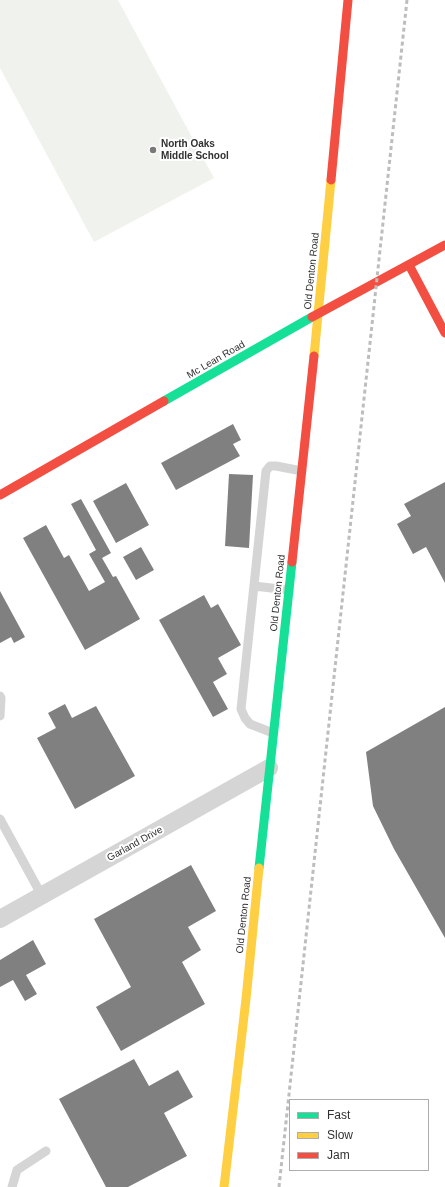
<!DOCTYPE html>
<style>
body{margin:0}
#map{position:relative;width:445px;height:1187px;overflow:hidden;background:#fff;font-family:Helvetica,sans-serif}
canvas{display:block}
.legend{position:absolute;left:289px;top:1099px;width:140px;height:72px;box-sizing:border-box;background:#fff;border:1px solid #adadad;margin:0;padding:5px 7px;list-style:none;font-size:12px;color:#313131}
.legend li{display:flex;align-items:center;gap:8px;height:20px}
.legend b{width:20px;border:1px solid #adadad}
</style>
<div id="map">
<canvas width="445" height="1187"></canvas>
<ul class="legend">
<li><b style="height:5px;background:#16e098"></b>Fast</li>
<li><b style="height:5px;background:#ffcf43"></b>Slow</li>
<li><b style="height:5px;background:#f24e42"></b>Jam</li>
</ul>
</div>
<script>
const context = document.querySelector('canvas').getContext('2d');
context.lineJoin = 'round';
function fill(path, color) { context.fillStyle = color; context.fill(path, 'evenodd'); }
const toPath = rows => new Path2D(rows.map(r => 'M' + r).join(''));
function trace(path, color, width, dash) { context.strokeStyle = color; context.lineWidth = width; context.lineCap = dash ? 'butt' : 'round'; context.setLineDash(dash || []); context.stroke(path); }
function write(font, color, halo, rows, align = 'center') {
  context.font = font + ' Helvetica,sans-serif'; context.lineWidth = 4; context.setLineDash([]); context.textBaseline = 'middle'; context.strokeStyle = halo; context.fillStyle = color; for (const [text, x, y, turn = 0] of rows) {
    context.save(); context.translate(x, y); context.rotate((+turn || 0) * Math.PI / 180); context.textAlign = isNaN(turn) ? turn : align; if (halo) context.strokeText(text, 0, 0); context.fillText(text, 0, 0); context.restore();
  }
}
fill(toPath([
 [0,0,118,0,214,178,94,242,0,68]
]), '#f0f3ed');
fill(toPath([
 [233,424,241,440,233,444,240,456,176,490,161,463],
 [229,474,253,475,249,548,225,546],
 [445,482,445,583,426,547,413,554,397,524,411,516,404,504],
 [126,483,149,525,116,543,93,501],
 [81,499,111,553,102,558,113,577,116,576,140,619,85,650,23,538,46,525,64,558,69,555,89,591,105,582,89,554,96,550,71,504],
 [141,547,154,570,136,580,123,557],
 [0,591,25,637,14,643,11,637,0,643],
 [204,595,211,608,218,604,241,645,218,658,227,674,213,682,228,709,213,717,159,620],
 [65,704,72,718,96,706,135,776,75,809,37,738,56,728,48,713],
 [445,707,445,938,394,849,373,806,366,752],
 [191,865,216,911,188,927,201,950,182,962,205,1004,121,1051,96,1007,131,987,94,919],
 [33,940,46,964,26,975,37,994,25,1001,13,980,0,987,0,960],
 [134,1059,149,1086,178,1070,193,1097,164,1113,187,1156,128,1187,106,1187,59,1099]
]), '#808080');
trace(toPath([
 [254,586,289,590],
 [0,696,1,698,0,716],
 [273,733,250,724,245,718,241,709,266,471,270,466,276,466,302,471],
 [0,819,42,896],
 [12,1187,17,1170,46,1151]
]), '#d5d5d5', 9);
trace(toPath([
 [0,919,269,768]
]), '#d5d5d5', 18);
trace(toPath([
 [164,401,312,317],
 [259,868,292,562]
]), '#16e098', 9);
trace(toPath([
 [314,356,331,180],
 [224,1187,246,999,259,868]
]), '#ffcf43', 9);
trace(toPath([
 [331,180,348,0],
 [409,265,445,333],
 [312,317,445,245],
 [0,495,164,401],
 [292,562,314,356]
]), '#f24e42', 9);
trace(toPath([
 [279,1187,407,0]
]), '#bdbdbd', 3, [4, 3]);
for (const [x, y, r, color] of [
 [153,150,4,"#797979"]
]) { const dot = new Path2D(); dot.arc(x, y, r, 0, 2 * Math.PI); context.fillStyle = color; context.fill(dot); trace(dot, '#fff', 1.5); }
write('bold 10px', '#313131', '#fff', [
 ["North Oaks",161,144],
 ["Middle School",161,156]
], 'left');
write('10px', '#313131', '#fff', [
 ["Old Denton Road",312,271,-84],
 ["Mc Lean Road",216,360,-30],
 ["Old Denton Road",278,593,-84],
 ["Garland Drive",135,844,-29],
 ["Old Denton Road",244,915,-84]
]);
</script>
